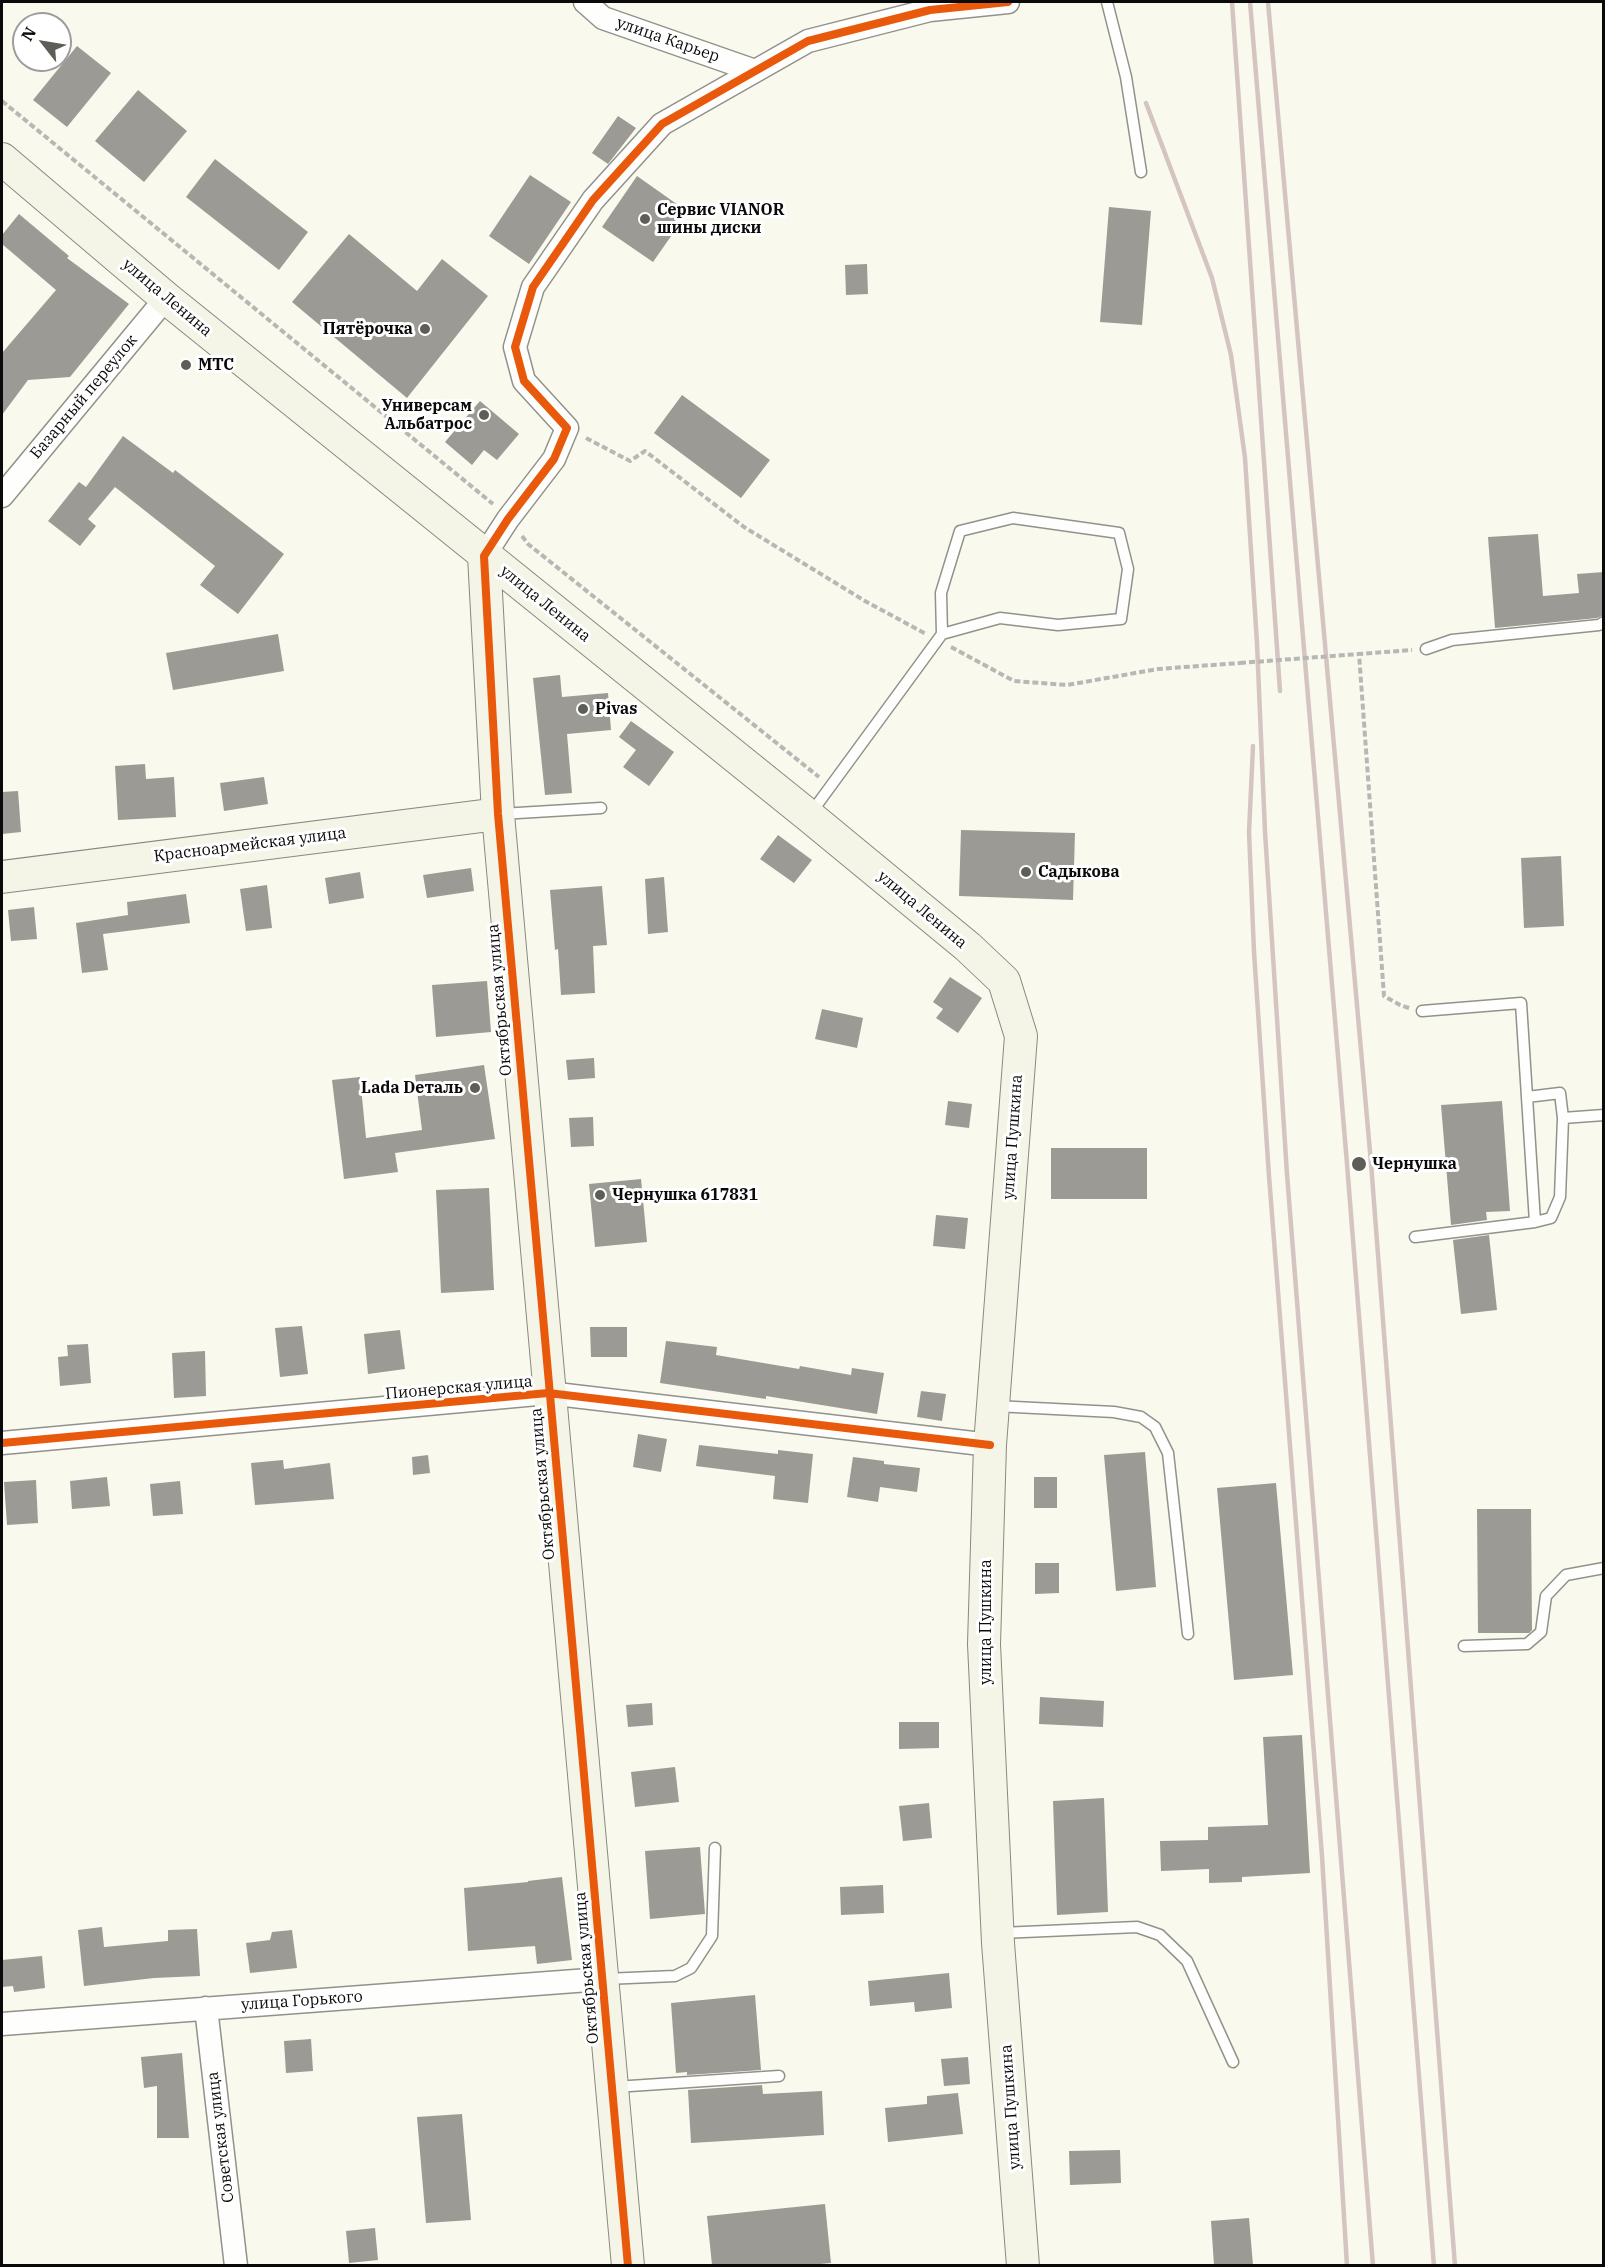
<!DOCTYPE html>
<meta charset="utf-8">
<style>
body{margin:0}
#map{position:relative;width:1605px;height:2267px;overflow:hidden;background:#faf9ed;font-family:"IBM Plex Serif",serif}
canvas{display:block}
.frame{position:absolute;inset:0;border:3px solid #0a0a0a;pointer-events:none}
.north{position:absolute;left:12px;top:12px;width:60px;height:60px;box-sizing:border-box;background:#fff;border:2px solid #9d9d9d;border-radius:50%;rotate:301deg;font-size:16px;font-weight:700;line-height:24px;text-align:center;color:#0a0a0a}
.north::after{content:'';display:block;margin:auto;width:21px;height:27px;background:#5e5e59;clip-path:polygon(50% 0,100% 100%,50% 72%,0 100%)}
</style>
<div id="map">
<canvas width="1605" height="2267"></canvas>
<div class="frame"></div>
<div class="north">N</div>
</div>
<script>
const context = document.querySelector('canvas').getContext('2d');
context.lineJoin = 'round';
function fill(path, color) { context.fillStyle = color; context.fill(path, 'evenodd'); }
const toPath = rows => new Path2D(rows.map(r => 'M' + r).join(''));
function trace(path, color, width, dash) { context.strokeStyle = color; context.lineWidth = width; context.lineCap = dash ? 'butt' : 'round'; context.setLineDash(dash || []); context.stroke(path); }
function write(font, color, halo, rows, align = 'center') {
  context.font = font + ' "IBM Plex Serif",serif'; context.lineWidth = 6; context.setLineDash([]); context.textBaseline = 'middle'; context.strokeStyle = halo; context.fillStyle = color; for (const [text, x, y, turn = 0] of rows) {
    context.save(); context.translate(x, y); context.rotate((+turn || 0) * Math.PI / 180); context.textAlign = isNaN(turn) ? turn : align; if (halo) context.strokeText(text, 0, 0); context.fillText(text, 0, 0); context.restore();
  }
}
fill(toPath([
 [77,46,111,73,67,127,33,100],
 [138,90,187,131,144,182,95,141],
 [618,116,636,128,608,164,592,153],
 [215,159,308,232,279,270,186,197],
 [530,175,571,202,529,264,489,236],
 [637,176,688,212,653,262,602,227],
 [1109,207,1151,211,1142,325,1100,322],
 [19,214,69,256,67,258,129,304,70,377,28,380,2,415,2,353,56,290,2,244,2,235],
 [349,234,417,291,442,259,488,296,407,398,292,302],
 [867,264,868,294,846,295,845,265],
 [682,395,770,460,741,498,654,433],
 [480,401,519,434,497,460,484,450,472,465,445,442],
 [123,436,173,473,175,470,284,554,238,614,200,585,215,566,115,487,88,519,96,526,80,546,48,521,79,482,86,487],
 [1538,534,1543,596,1579,593,1577,574,1604,572,1604,615,1597,618,1495,628,1488,537],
 [278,634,284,671,173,690,166,653],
 [560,675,562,697,608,693,611,730,567,734,572,793,545,795,533,678],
 [631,721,674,752,649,786,623,767,636,750,619,737],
 [145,764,146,779,174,777,176,817,118,820,115,766],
 [264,777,268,804,224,811,220,783],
 [18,791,21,832,2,834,2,792],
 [961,830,1075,833,1073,900,959,896],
 [778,835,812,860,794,883,760,859],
 [1561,856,1564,926,1524,928,1521,858],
 [471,868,474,891,427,898,423,875],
 [360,872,364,898,329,904,325,878],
 [664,877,668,932,648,934,645,879],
 [267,885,272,928,246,931,240,889],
 [602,886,607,945,593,946,595,993,561,995,558,949,555,950,550,890],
 [186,894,190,923,103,934,108,970,82,973,76,923,128,915,127,902],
 [34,907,37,939,11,941,8,910],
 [950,977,982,998,958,1033,936,1018,943,1009,933,1002],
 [487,981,491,1032,436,1037,432,985],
 [822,1009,863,1018,857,1048,815,1039],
 [594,1058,595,1078,568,1080,566,1060],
 [484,1065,495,1139,395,1153,398,1172,344,1179,332,1080,360,1077,366,1138,422,1130,415,1075],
 [948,1101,972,1104,969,1128,945,1125],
 [1502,1101,1510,1211,1486,1212,1487,1220,1451,1225,1441,1105],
 [593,1117,594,1146,571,1147,569,1118],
 [1051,1148,1147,1148,1147,1199,1051,1199],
 [641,1179,647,1242,595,1247,589,1184],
 [489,1188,494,1290,441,1293,436,1190],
 [936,1215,968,1218,965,1249,933,1246],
 [1489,1235,1497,1310,1461,1314,1453,1240],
 [302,1326,308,1374,280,1377,275,1328],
 [590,1327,627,1327,627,1357,591,1357],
 [400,1330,405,1369,368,1374,364,1334],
 [666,1341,717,1347,716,1355,799,1369,800,1366,851,1375,852,1368,884,1373,877,1414,766,1396,766,1399,660,1383],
 [88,1344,91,1383,60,1386,58,1357,68,1356,67,1345],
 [205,1351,206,1396,174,1398,172,1353],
 [921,1391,946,1394,942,1421,917,1417],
 [638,1434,667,1439,661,1472,633,1467],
 [699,1445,778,1454,778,1450,813,1454,808,1503,773,1499,775,1476,696,1466],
 [1145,1452,1156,1587,1116,1591,1104,1455],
 [428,1455,430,1473,413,1475,412,1457],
 [853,1457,884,1461,884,1464,920,1468,917,1492,880,1487,878,1502,847,1497],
 [283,1460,284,1469,330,1463,334,1499,255,1505,251,1463],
 [107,1477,110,1506,72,1509,70,1481],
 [1034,1477,1057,1477,1057,1508,1034,1508],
 [36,1480,38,1523,7,1525,4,1482],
 [180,1481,183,1514,153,1516,150,1484],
 [1276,1483,1293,1675,1234,1680,1217,1488],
 [1477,1509,1531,1509,1532,1630,1529,1633,1478,1633],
 [1035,1563,1059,1563,1059,1593,1035,1594],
 [1040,1697,1104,1701,1103,1727,1039,1724],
 [652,1703,653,1725,628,1727,626,1705],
 [899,1722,939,1722,939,1748,899,1749],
 [1302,1735,1310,1873,1242,1877,1242,1882,1209,1883,1209,1869,1161,1871,1160,1841,1208,1840,1208,1827,1268,1825,1263,1737],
 [675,1767,679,1802,635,1807,631,1772],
 [1104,1798,1108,1912,1057,1915,1053,1801],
 [929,1803,932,1838,903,1841,899,1806],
 [700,1847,705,1914,650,1919,645,1851],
 [562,1877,572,1960,537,1964,535,1946,468,1951,464,1888,528,1882,528,1881],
 [883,1885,884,1913,841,1915,840,1887],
 [102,1927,104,1947,168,1941,168,1930,197,1929,200,1976,154,1978,84,1986,78,1930],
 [292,1930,297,1968,250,1973,246,1943,270,1940,272,1932],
 [42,1956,45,1988,14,1992,13,1986,2,1987,2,1960],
 [949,1973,952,2008,915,2012,914,2002,870,2006,868,1981],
 [755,1995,761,2070,687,2075,687,2072,676,2073,671,2003],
 [311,2039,313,2071,286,2073,284,2041],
 [182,2053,189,2138,157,2138,157,2086,144,2088,141,2057],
 [968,2057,970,2084,944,2086,941,2059],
 [762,2085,763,2094,822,2091,824,2135,691,2143,688,2090],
 [958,2093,963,2134,888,2142,885,2108,927,2104,927,2096],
 [462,2114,471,2220,426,2223,417,2117],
 [1120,2150,1121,2183,1070,2185,1069,2151],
 [825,2204,831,2263,809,2265,712,2265,707,2216],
 [1249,2218,1253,2265,1214,2265,1211,2221],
 [375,2228,378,2260,349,2263,346,2231]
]), '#9c9a94');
const lane = toPath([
 [1107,2,1126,77,1141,172],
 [1426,649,1452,640,1599,625,1604,622],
 [811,813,942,634,941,593,960,531,1013,518,1119,533,1128,569,1121,619,1058,625,1000,618,942,634],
 [501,814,601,808],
 [1422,1011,1521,1003,1527,1097],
 [1560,1093,1563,1118,1560,1197,1551,1218,1535,1222,1527,1097,1560,1093],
 [1563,1118,1604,1115],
 [1415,1237,1535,1222],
 [995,1406,1114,1412,1141,1417,1155,1427,1168,1453,1188,1634],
 [1464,1646,1527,1644,1541,1632,1546,1596,1566,1575,1604,1568],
 [1001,1933,1137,1927,1160,1935,1187,1961,1233,2062],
 [605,1979,675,1976,691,1968,712,1936,715,1848],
 [615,2087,779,2076]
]);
const street = toPath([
 [585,2,603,18,755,71],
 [2,496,166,298],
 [484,556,508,519,554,459,567,428,524,381,515,347,533,287,593,200,662,124,808,41,930,10,1008,2],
 [2,1443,548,1393,990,1445],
 [206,2008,236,2266],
 [2,2024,602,1979]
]);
const secondary = toPath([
 [2,159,166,298,809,816,968,947,1004,981,1021,1036,990,1445,984,1644,998,1943,1023,2266],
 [484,556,498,814,628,2266],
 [2,877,498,814]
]);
trace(lane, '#92928c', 13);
trace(street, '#92928c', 25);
trace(secondary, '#898883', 34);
trace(toPath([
 [2,101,493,504],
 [586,438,630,461,645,451,744,527,865,601,926,634],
 [522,536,528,544,819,777],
 [951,647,1014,681,1067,685,1158,669,1240,663],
 [1409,1008,1400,1005,1384,996,1359,654,1412,650]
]), '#b7b7b5', 4, [6, 3]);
trace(lane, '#fefefc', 10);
trace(street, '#fefefc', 22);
trace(secondary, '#f4f4e7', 32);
trace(toPath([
 [1232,2,1280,691],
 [1250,2,1347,1164,1434,2266],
 [1268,2,1371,1163,1455,2266],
 [1146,103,1212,278,1231,355,1245,458,1257,643,1265,832,1287,1174,1373,2266],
 [1253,746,1249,832,1254,952,1269,1176,1322,1856,1347,2266]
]), '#d5c5c2', 4.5);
trace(toPath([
 [1240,663,1359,654]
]), '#b7b7b5', 4, [6, 3]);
trace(toPath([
 [2,1443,548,1393,990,1445],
 [628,2266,498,814,484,556,508,519,554,459,567,428,524,381,515,347,533,287,593,200,662,124,808,41,930,10,1008,2]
]), '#e8590c', 8);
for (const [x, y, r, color] of [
 [645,219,6,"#5e5e59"],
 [425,329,6,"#5e5e59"],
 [186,365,6,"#5e5e59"],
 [484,415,6,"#5e5e59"],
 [583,709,6,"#5e5e59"],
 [1026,872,6,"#5e5e59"],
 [475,1088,6,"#5e5e59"],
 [1359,1164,8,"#5e5e59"],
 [600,1195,6,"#5e5e59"]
]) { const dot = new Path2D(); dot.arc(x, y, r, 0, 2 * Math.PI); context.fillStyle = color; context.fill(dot); trace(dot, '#fff', 2); }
write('16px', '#0a0a0a', '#fff', [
 ["улица Карьер",668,40,19],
 ["улица Ленина",167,298,40],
 ["Базарный переулок",84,397,-50],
 ["улица Ленина",545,604,39],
 ["Красноармейская улица",250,845,-7],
 ["улица Ленина",922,910,40],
 ["Октябрьская улица",500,1000,-95],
 ["улица Пушкина",1013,1137,-86],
 ["Пионерская улица",459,1388,-5],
 ["Октябрьская улица",543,1484,-95],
 ["улица Пушкина",986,1622,-90],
 ["Октябрьская улица",587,1968,-95],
 ["улица Горького",302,2001,-4],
 ["улица Пушкина",1011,2107,-94],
 ["Советская улица",221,2137,-97]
]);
write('bold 16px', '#0a0a0a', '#fff', [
 ["Сервис VIANOR",657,210],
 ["шины диски",657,228],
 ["Пятёрочка",413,329,"right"],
 ["МТС",198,365],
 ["Универсам",472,406,"right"],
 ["Альбатрос",472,424,"right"],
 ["Pivas",595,709],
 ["Садыкова",1038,872],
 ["Lada Dеталь",463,1088,"right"],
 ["Чернушка",1372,1164],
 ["Чернушка 617831",612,1195]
], 'left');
</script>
